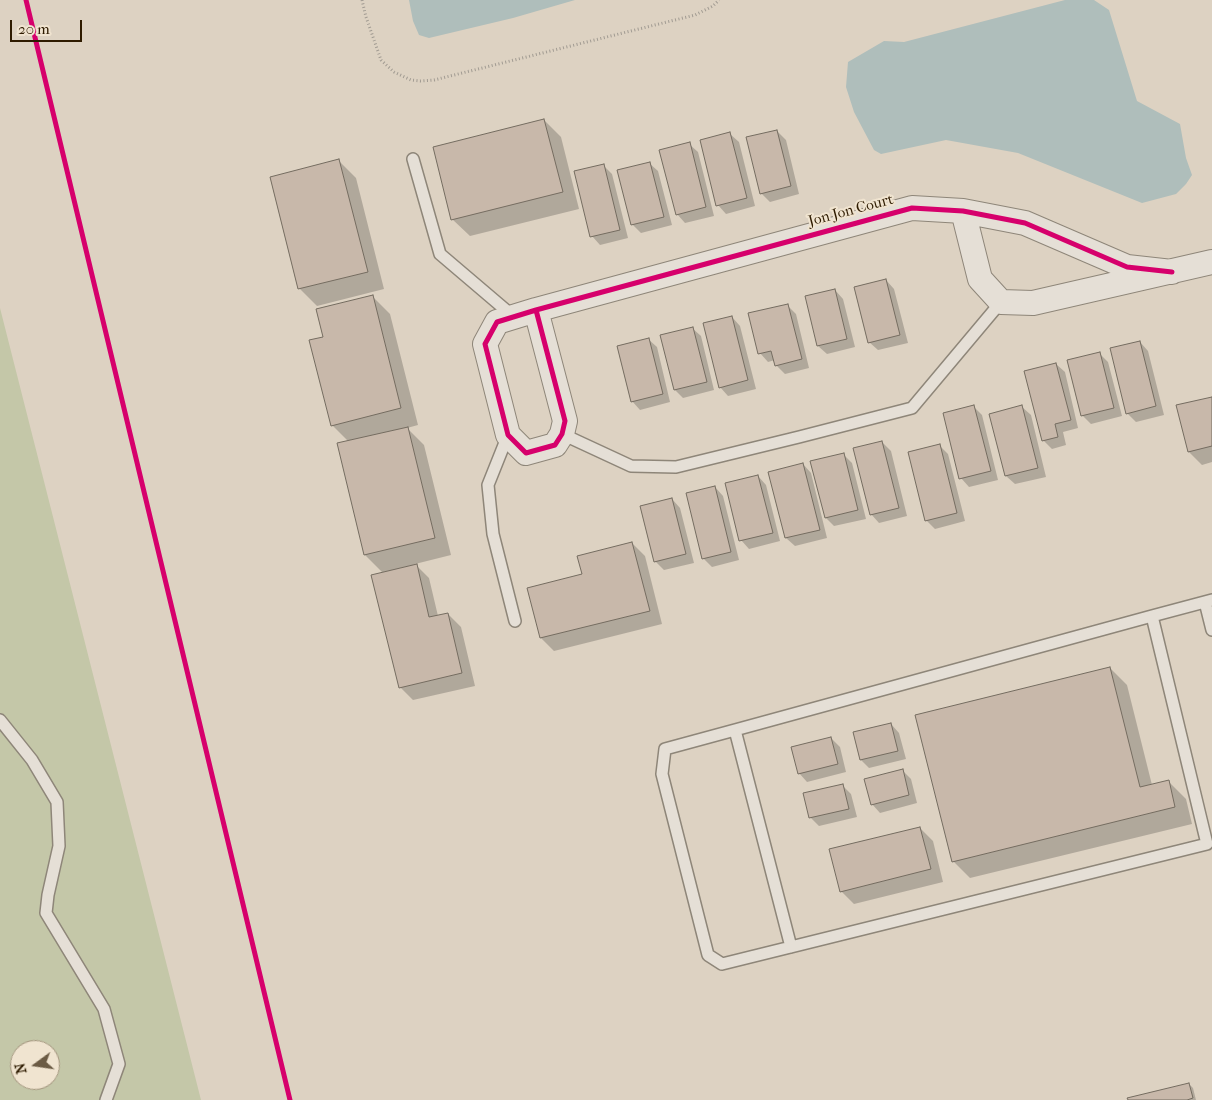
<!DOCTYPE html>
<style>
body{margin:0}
#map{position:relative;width:1212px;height:1100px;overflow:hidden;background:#ddd2c2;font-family:"IM FELL French Canon",serif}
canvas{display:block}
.north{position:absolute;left:10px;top:1040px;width:50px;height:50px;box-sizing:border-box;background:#f0e4d0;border:1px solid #a2947d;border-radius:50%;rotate:256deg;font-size:14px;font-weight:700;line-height:20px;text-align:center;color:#2e1b00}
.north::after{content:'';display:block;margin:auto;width:18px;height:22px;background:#6b5b44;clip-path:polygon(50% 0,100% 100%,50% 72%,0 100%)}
.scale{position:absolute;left:10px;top:20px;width:72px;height:22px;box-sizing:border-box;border:2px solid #2e1b00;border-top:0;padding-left:6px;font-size:15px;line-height:18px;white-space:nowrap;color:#2e1b00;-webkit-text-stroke:4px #f0e4d0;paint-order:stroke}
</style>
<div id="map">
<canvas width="1212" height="1100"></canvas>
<div class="north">N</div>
<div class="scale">20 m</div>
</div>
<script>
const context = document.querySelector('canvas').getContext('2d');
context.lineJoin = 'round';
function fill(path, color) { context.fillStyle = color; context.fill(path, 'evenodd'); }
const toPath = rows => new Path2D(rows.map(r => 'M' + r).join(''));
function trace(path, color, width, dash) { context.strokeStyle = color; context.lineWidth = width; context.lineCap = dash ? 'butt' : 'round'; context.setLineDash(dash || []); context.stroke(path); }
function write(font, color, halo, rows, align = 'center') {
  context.font = font + ' "IM FELL French Canon",serif'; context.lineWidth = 4; context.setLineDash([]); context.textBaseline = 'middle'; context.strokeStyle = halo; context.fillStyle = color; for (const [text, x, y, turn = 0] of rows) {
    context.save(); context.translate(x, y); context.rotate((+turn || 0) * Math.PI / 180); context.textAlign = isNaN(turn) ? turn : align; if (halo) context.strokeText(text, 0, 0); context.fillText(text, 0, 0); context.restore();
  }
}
fill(toPath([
 [0,308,201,1100,0,1100],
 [20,1050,50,1050,50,1080,20,1080]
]), '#c4c7a8');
fill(toPath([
 [409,0,575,0,513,18,429,38,419,35,413,21],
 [1065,0,1094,0,1109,10,1137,101,1180,124,1186,158,1192,175,1186,184,1176,194,1142,203,1018,153,946,140,881,154,874,150,854,112,846,87,848,62,884,41,904,42]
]), '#afbebb');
fill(toPath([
 [544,120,561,137,579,209,470,236,452,219],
 [777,131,786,140,799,194,770,202,761,193],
 [730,134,739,142,755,206,726,214,718,205],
 [689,144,698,152,714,216,685,223,677,214],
 [339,161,356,178,384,289,317,306,300,289,271,178],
 [649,163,658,171,672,225,641,233,632,224],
 [603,165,612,174,628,238,600,245,592,236],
 [886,280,894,289,908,343,878,350,869,342],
 [835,290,843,299,855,347,827,354,818,346,806,297],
 [373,297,390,314,418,425,407,428,424,445,451,555,415,564,429,578,438,616,448,614,461,627,475,686,413,700,400,687,383,573,365,555,349,442,332,425,325,338],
 [787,305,796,314,809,368,785,374,776,365,775,360,768,362,760,353],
 [732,317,740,326,756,389,728,396,720,387],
 [692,328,701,336,714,390,683,398,675,390],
 [648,339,657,347,670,402,640,410,632,401],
 [1140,342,1148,351,1164,415,1136,422,1127,413],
 [1099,353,1108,362,1122,416,1091,424,1082,415],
 [1056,364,1065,372,1078,428,1063,432,1066,445,1052,449,1043,440],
 [1212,398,1212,462,1202,465,1189,452,1178,406],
 [974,407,982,415,998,480,969,487,961,478],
 [1022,407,1031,415,1046,477,1015,484,1006,476,991,415],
 [882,442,891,451,907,516,879,523,871,514],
 [939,445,948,454,965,521,935,529,926,520],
 [843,454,852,463,866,519,834,526,826,518,812,462],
 [803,464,811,473,827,538,795,546,786,538],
 [758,476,766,485,780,541,749,549,741,540],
 [715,487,723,496,739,560,712,567,703,558],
 [672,499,680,508,694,563,664,570,655,561],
 [632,543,645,556,662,624,554,651,541,638,529,589,583,575],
 [1110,668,1127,685,1152,785,1168,781,1186,799,1192,824,970,878,953,861],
 [891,724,899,733,906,759,869,768,861,760],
 [831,738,840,747,846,772,807,782,799,773],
 [903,771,911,779,917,803,880,813,872,804],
 [842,785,851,794,857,817,819,826,810,817],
 [920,828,933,841,943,882,854,904,841,891],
 [1189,1084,1193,1088,1196,1100,1129,1100]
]), '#0003');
const building = toPath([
 [544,119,563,192,451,220,433,147,544,119],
 [777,130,791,186,760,194,746,137,777,130],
 [730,132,747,198,716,206,700,140,730,132],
 [690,142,706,207,676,215,659,150,690,142],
 [339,159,368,272,298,289,270,177,339,159],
 [650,162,664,217,631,225,617,170,650,162],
 [604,164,620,230,590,237,574,171,604,164],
 [886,279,900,335,868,343,854,287,886,279],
 [835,289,847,339,817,346,805,296,835,289],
 [373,295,401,408,331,426,309,340,323,337,316,309,373,295],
 [788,304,802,359,775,366,771,351,758,354,748,313,788,304],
 [732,316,748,380,719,388,703,323,732,316],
 [693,327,707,382,674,390,660,335,693,327],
 [649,338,663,394,631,402,617,346,649,338],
 [1140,341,1156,406,1126,414,1110,348,1140,341],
 [1100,352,1114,408,1081,416,1067,360,1100,352],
 [1056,363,1071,420,1055,424,1058,437,1042,441,1024,371,1056,363],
 [1212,397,1212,446,1188,452,1176,405,1212,397],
 [974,405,991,471,959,479,943,413,974,405],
 [1022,405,1038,468,1005,476,989,414,1022,405],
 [408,427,435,538,364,555,337,443,408,427],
 [882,441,899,508,870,515,853,448,882,441],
 [940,444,957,513,925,521,908,452,940,444],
 [844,453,858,510,825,518,810,461,844,453],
 [803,463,820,530,785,538,768,472,803,463],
 [758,475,773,533,739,541,725,483,758,475],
 [715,486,731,552,702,559,686,493,715,486],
 [672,498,686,554,654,562,640,506,672,498],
 [632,542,650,611,540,638,527,588,582,574,577,556,632,542],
 [417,564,429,617,448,613,462,673,399,688,371,575,417,564],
 [1110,667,1140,787,1169,780,1175,807,952,862,915,715,1110,667],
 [891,723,898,751,860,760,853,732,891,723],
 [831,737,838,764,798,774,791,747,831,737],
 [903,769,909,795,871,805,864,779,903,769],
 [843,784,849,809,809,818,803,793,843,784],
 [920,827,931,869,840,892,829,849,920,827],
 [1189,1083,1193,1098,1187,1100,1128,1100,1127,1098,1189,1083]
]);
fill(building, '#c8b8aa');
trace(building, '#746c60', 1);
const lane = toPath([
 [413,159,440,254,514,317],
 [562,434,631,466,676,467,799,437,912,408,1001,302],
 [508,435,488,485,493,534,515,621],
 [1205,602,1212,630],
 [1152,616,1207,844,722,964,708,955,662,774,665,749,735,730,1152,616,1212,600],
 [0,720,32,760,57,802,59,846,48,895,46,913,104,1009,119,1064,106,1100],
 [735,730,791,947]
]);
const street = toPath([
 [963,211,980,279,1001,302,1033,303,1212,262],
 [536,310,565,421,562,434,555,445,526,453,508,435,485,344,497,322,536,310,912,208,963,211,1025,223,1127,267,1172,272]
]);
trace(lane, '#8e8679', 14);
trace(street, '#8e8679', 26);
trace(toPath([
 [362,0,366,17,381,60,394,72,411,80,420,81,434,80,695,15,713,6,719,0]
]), '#a19b92', 3, [1, 2.5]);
trace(lane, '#e5dfd6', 11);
trace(street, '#e5dfd6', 24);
trace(toPath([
 [26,0,290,1100],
 [536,310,565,421,562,434,555,445,526,453,508,435,485,344,497,322,536,310,912,208,963,211,1025,223,1127,267,1172,272]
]), '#d6006c', 5);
write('15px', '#2e1b00', '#f0e4d0', [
 ["Jon Jon Court",851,211,-15]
]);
</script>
